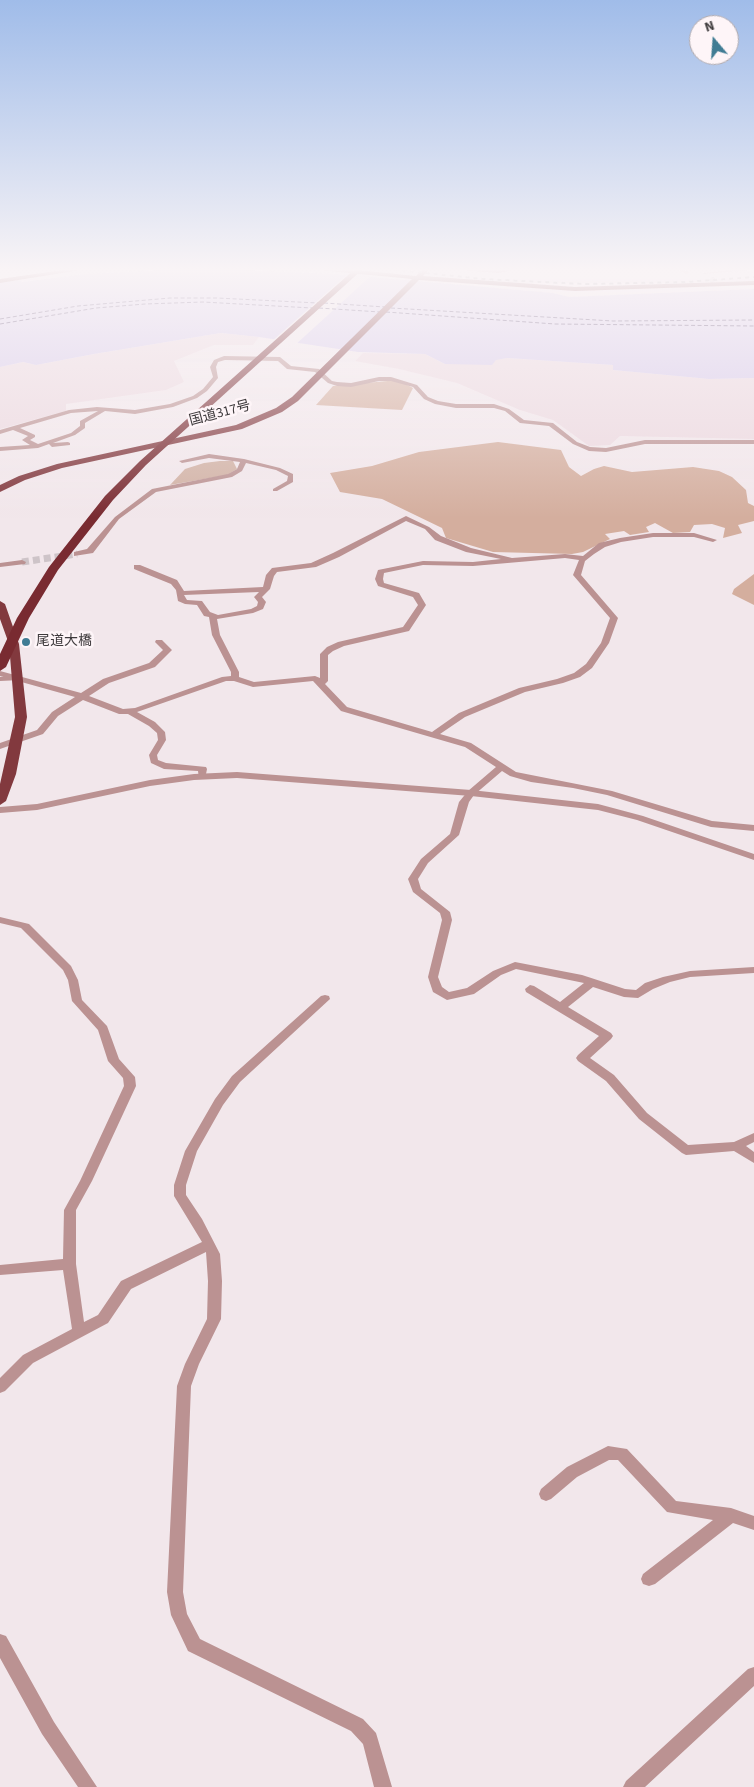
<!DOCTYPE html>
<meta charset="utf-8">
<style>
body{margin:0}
#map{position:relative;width:754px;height:1787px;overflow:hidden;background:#f2e7eb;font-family:"Source Sans 3",sans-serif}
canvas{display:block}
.north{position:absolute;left:689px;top:15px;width:50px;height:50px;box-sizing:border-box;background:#fef5f8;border:1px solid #b1aaad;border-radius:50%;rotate:342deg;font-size:14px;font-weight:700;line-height:20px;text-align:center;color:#3e3a3c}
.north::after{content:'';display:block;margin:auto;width:18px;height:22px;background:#407c94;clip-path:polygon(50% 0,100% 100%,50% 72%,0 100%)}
</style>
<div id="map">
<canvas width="754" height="1787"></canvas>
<div class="north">N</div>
</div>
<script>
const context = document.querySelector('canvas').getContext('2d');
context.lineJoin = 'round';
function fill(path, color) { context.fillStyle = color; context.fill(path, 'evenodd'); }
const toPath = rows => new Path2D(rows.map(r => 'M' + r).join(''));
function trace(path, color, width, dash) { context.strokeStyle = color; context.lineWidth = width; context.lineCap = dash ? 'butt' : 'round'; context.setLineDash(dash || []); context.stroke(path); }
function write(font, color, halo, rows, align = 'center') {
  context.font = font + ' "Source Sans 3","Noto Sans JP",sans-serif'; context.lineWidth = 5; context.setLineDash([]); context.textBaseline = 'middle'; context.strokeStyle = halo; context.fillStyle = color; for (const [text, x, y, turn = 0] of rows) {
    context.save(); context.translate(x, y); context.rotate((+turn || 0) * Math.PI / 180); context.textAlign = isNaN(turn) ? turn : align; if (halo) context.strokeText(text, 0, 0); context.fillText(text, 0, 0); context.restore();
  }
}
fill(toPath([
 [221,333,259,337,253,345,214,345,174,361,184,382,166,390,66,404,66,411,0,429,0,367,23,362,36,365,94,354],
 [363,353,425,354,445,364,507,358,613,365,613,370,709,379,754,378,754,439,620,436,610,445,589,446,553,420,520,410,457,383,399,369,355,361]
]), '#ecd8df');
fill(toPath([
 [220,461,233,461,237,469,227,475,170,485,185,469,204,463]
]), '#d1b1a4');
fill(toPath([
 [398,380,413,388,402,410,316,405,333,386],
 [498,442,561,450,569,467,581,476,594,469,604,466,632,472,693,467,719,471,732,477,746,490,748,503,754,506,754,521,738,525,742,533,723,538,725,528,712,524,694,525,690,532,673,533,655,523,646,527,649,532,630,535,624,531,605,534,610,539,583,552,572,554,493,552,446,538,442,528,382,499,340,492,330,473,372,466,419,452],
 [754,574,754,605,732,594,734,589]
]), '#d4ae9e');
fill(toPath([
 [200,268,337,274,553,293,569,297,754,289,754,378,709,379,613,370,613,365,507,358,496,360,492,365,445,364,425,354,358,352,259,337,221,333,94,354,36,365,23,362,0,367,0,282,20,280,22,282,85,274]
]), '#d5c8eb');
fill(toPath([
 [350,272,373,274,294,346,271,342]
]), '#f2e7eb');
trace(toPath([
 [324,303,385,307],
 [319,308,380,312],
 [391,308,613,321,754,320],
 [386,312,555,324,754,326],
 [0,319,78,306,170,298,217,298,318,303],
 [0,324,96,308,145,304,203,302,312,308]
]), '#45315f', 1, [4, 2.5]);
trace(toPath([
 [711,278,714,282]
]), '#cec4c8', 5.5, [5.5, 2.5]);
trace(toPath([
 [22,562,77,554]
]), '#cec4c8', 7, [7, 4]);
fill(toPath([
 [675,268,681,268,690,273,686,274,675,268],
 [747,268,754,268,754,270,704,274,702,273,747,268],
 [224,356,280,357,291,366,319,369,332,381,337,382,351,383,379,377,391,377,417,385,428,397,438,401,456,404,494,404,509,409,524,420,553,423,577,442,590,447,606,448,645,440,754,440,754,444,645,444,606,452,589,451,573,444,549,426,520,423,505,411,494,408,456,408,435,404,424,399,413,387,391,381,379,381,351,387,337,386,328,383,315,372,287,369,278,361,225,360,218,362,216,367,218,378,207,391,197,398,173,407,135,414,105,411,85,423,85,428,75,435,53,443,68,442,70,443,70,445,52,447,49,444,38,448,0,451,0,447,30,445,22,440,28,436,13,430,0,434,0,430,69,410,97,407,135,410,170,404,193,396,203,389,213,377,210,367,214,360,224,356],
 [98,411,80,421,80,426,71,433,38,444,30,440,35,437,35,435,20,428,71,413,98,411],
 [209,454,244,459,280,468,293,474,293,482,277,491,273,491,273,489,287,481,288,476,276,470,246,463,242,471,232,477,156,492,119,519,93,553,74,556,74,552,87,549,115,517,152,489,228,474,237,469,240,462,209,458,182,463,179,461,209,454],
 [406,516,429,527,441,536,471,548,512,558,565,554,583,556,599,543,620,538,653,533,694,533,717,540,713,542,694,537,653,537,621,542,605,547,594,554,585,561,581,575,618,618,609,643,592,668,580,677,563,683,525,692,465,717,440,734,471,743,516,772,612,791,712,821,754,825,754,831,711,827,607,795,573,788,531,782,510,776,502,771,474,795,469,802,459,835,428,863,418,879,421,889,450,912,452,920,438,977,442,987,449,992,467,988,493,971,515,962,582,975,625,989,636,990,645,983,663,977,690,971,754,967,754,973,690,977,670,982,653,989,638,998,624,997,593,987,568,1007,611,1033,613,1036,611,1039,590,1058,614,1075,647,1113,688,1145,734,1142,754,1133,754,1142,746,1146,754,1152,754,1163,734,1151,686,1155,682,1153,639,1119,606,1081,578,1061,576,1058,578,1055,599,1036,526,992,525,989,530,985,534,986,560,1002,584,983,516,969,501,975,474,994,447,1000,433,992,428,977,442,920,440,913,413,892,408,879,421,859,450,834,459,802,468,791,496,767,465,747,341,711,313,681,253,687,234,681,226,681,137,712,155,722,165,732,166,740,157,755,158,760,166,763,206,767,207,769,205,779,199,779,198,771,164,769,151,763,149,755,158,740,157,733,149,726,128,714,119,714,83,700,58,716,43,734,0,749,0,743,37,730,52,712,75,697,0,676,0,671,81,693,103,679,149,663,163,650,155,642,156,640,162,640,172,650,155,667,109,683,89,696,123,709,135,708,222,677,231,676,231,672,212,635,209,617,204,616,197,605,185,604,178,601,176,590,171,584,134,569,134,565,140,565,177,580,184,591,263,587,266,575,272,568,311,563,333,553,406,516],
 [406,521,425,529,435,540,466,552,501,559,473,562,423,561,378,570,375,579,378,586,413,597,418,605,403,627,338,642,327,647,320,654,320,678,315,676,254,682,239,677,239,672,220,635,217,619,253,613,263,609,266,602,262,597,270,589,274,576,277,572,316,567,339,557,406,521],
 [565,558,579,560,573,575,610,618,601,643,586,664,574,673,557,679,519,688,459,713,432,732,347,707,325,684,328,681,328,655,333,651,344,646,409,631,426,605,419,593,384,583,383,579,384,573,423,565,473,566,565,558],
 [259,592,254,597,258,602,257,606,251,609,218,615,210,612,202,601,187,600,184,595,259,592],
 [22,560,26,562,25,564,0,567,0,563,22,560],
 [0,917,29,924,71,966,78,980,82,1000,107,1026,119,1059,135,1077,136,1086,92,1181,76,1210,76,1264,84,1322,98,1315,121,1281,202,1242,174,1196,174,1185,185,1151,215,1099,232,1076,321,996,325,995,329,996,330,999,240,1082,223,1105,197,1151,186,1185,186,1195,202,1219,220,1254,222,1281,221,1319,199,1364,191,1386,183,1592,187,1614,200,1639,363,1719,376,1733,392,1787,374,1787,363,1744,351,1731,188,1651,171,1615,167,1592,177,1386,185,1364,207,1319,208,1281,206,1252,131,1289,108,1323,33,1363,5,1391,0,1393,0,1378,23,1355,72,1329,63,1270,0,1275,0,1265,63,1259,64,1210,80,1181,124,1086,123,1078,108,1061,98,1030,72,1001,68,980,63,970,21,928,0,923,0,917],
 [608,1446,627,1449,676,1501,731,1508,754,1516,754,1530,733,1523,655,1584,649,1586,643,1584,641,1579,643,1574,713,1520,667,1512,618,1460,609,1460,577,1477,551,1499,546,1501,541,1499,539,1494,541,1489,567,1467,608,1446],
 [0,1634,6,1636,54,1722,97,1787,78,1787,42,1734,0,1658,0,1634],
 [754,1667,754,1686,645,1787,623,1787,626,1781,748,1669,754,1667]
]), '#bb9292');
fill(toPath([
 [18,676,22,678,21,680,0,681,0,677,18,676],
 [237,772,471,790,598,804,643,816,754,854,754,860,637,820,598,810,471,796,237,778,194,780,150,786,37,810,0,813,0,807,37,804,150,780,194,774,237,772]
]), '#bb9292');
fill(toPath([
 [76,268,93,268,0,283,0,279,76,268],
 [315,268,339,268,416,276,423,268,430,268,423,276,575,287,754,281,754,285,575,291,419,280,298,401,282,412,242,429,62,468,25,480,0,492,0,485,19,476,57,464,236,425,276,408,292,397,412,279,318,270,315,268],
 [457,268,498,269,525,268,498,273,460,270,457,268],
 [0,601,5,604,19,644,27,717,16,774,6,801,0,805,0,784,15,717,9,644,0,619,0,601]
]), '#82393e');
fill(toPath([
 [356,268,364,268,146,465,113,500,58,570,29,618,6,667,0,671,0,654,17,618,49,567,105,496,140,461,356,268]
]), '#792b31');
trace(toPath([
 [378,268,483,279,585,284,685,282,754,277]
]), '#7e777a', 2, [4, 4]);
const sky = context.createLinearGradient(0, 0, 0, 518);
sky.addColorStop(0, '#a0bce9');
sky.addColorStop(0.52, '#f9f4f6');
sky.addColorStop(1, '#f9f4f600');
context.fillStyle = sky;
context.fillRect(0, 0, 754, 518);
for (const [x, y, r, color] of [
 [26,642,5,"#407c94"]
]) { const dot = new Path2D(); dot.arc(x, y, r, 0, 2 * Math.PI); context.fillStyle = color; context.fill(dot); trace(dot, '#fef5f8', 2); }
write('14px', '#3e3a3c', '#fef5f8', [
 ["国道317号",220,414,-15]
]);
write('14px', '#3e3a3c', '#fef5f8', [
 ["尾道大橋",36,642]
], 'left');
</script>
